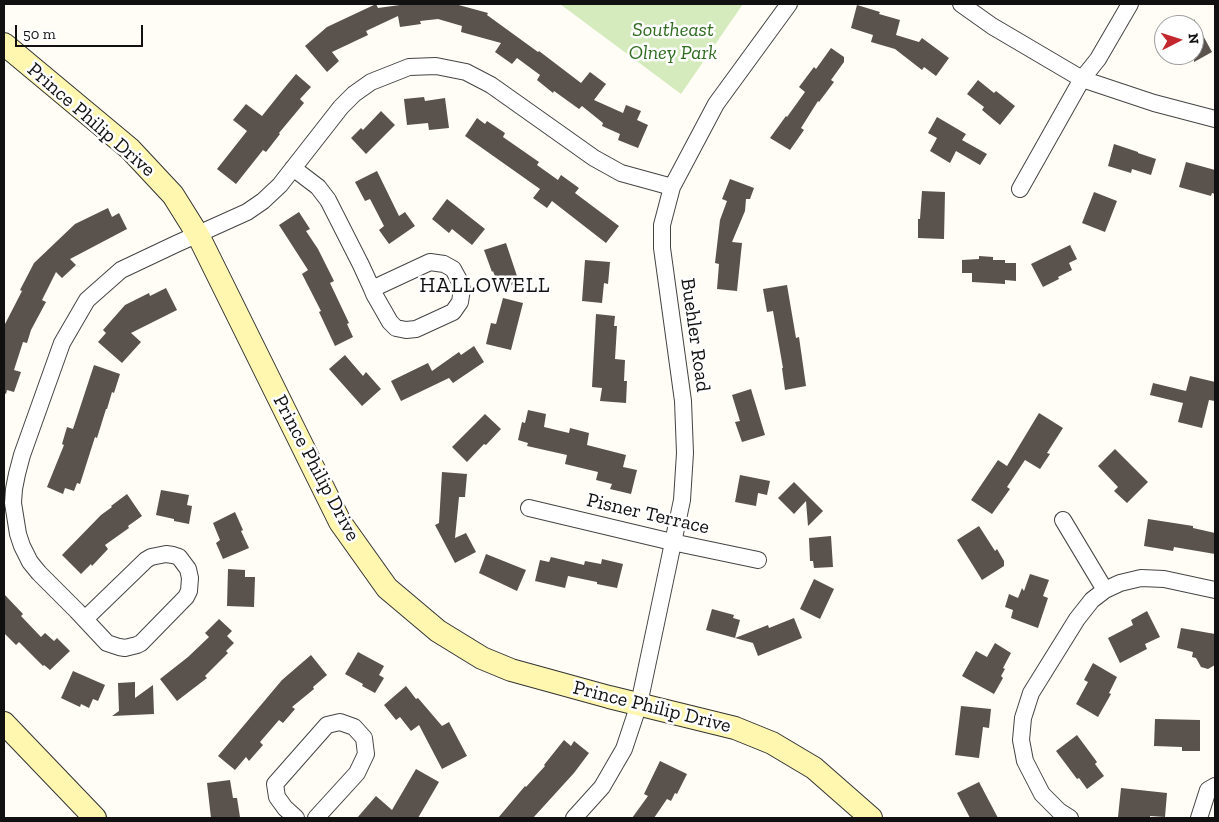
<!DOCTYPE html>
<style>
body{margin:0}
#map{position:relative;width:1219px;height:822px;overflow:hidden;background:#fffdf5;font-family:"Zilla Slab",serif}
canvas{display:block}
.frame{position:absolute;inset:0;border:5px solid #111;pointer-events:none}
.north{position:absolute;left:1154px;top:15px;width:50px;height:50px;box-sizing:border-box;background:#fff;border:1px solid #a0a0a0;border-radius:50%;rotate:85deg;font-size:14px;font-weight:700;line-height:20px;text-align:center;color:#111}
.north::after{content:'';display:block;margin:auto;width:18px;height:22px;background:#c4262e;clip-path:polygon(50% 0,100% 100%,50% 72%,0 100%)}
.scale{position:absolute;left:15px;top:25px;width:128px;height:22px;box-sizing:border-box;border:2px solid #111;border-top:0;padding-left:6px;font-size:15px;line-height:18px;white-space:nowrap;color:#111;-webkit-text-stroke:4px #fff;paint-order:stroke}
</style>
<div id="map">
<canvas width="1219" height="822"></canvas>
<div class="frame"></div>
<div class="north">N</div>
<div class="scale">50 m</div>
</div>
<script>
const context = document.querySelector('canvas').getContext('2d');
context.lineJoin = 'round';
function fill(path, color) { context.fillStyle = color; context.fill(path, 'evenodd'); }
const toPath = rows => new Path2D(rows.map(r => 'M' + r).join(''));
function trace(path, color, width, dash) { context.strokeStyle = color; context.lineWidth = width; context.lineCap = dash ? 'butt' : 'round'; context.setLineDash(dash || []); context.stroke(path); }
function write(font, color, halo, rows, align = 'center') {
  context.font = font + ' "Zilla Slab",serif'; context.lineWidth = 5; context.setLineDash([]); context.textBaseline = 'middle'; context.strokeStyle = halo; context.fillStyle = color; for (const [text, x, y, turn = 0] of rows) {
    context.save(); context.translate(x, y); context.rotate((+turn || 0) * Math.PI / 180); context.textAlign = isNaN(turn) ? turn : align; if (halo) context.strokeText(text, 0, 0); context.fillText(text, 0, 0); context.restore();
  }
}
fill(toPath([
 [560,4,743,4,681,94]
]), '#d5ebbd');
fill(toPath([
 [376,4,378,8,407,4,455,4,488,13,487,15,538,52,539,51,581,83,590,72,606,84,594,100,623,113,626,105,641,111,637,120,648,125,638,148,618,140,620,134,602,126,603,123,582,106,579,109,554,91,553,93,537,80,540,75,517,58,512,64,495,52,501,43,461,32,462,26,438,19,420,21,421,24,400,27,398,16,366,31,368,35,332,52,339,61,327,72,305,46,327,27],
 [857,5,880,12,879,14,900,20,896,35,919,42,922,38,949,58,936,76,924,67,922,70,895,49,871,42,873,35,851,28],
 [1194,19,1212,52,1194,62],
 [831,48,844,57,844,62,831,80,834,82,819,102,818,101,801,128,804,130,790,150,770,138,786,116,787,117,805,92,799,87,814,67,816,69],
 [296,74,311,87,300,99,304,103,279,133,280,134,266,152,263,150,236,184,217,169,247,131,233,120,246,104,262,116,286,86],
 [978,80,994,93,996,91,1015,106,1000,125,982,110,984,107,967,94],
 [424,97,425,101,445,98,449,128,429,130,428,123,407,125,404,99],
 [381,111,395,125,366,154,351,138,361,128,363,130],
 [937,117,966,134,962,140,987,154,980,165,956,151,950,163,930,151,937,138,928,133],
 [477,118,485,124,487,121,505,133,503,137,539,162,537,165,558,180,561,175,579,188,575,193,619,226,606,243,552,201,547,208,533,198,540,189,465,136],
 [1114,144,1138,152,1138,153,1156,159,1151,175,1132,169,1131,173,1108,166],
 [1186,162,1215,170,1215,194,1212,193,1211,196,1179,187],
 [377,171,399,216,405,212,415,226,389,244,379,230,384,226,370,199,365,201,355,182],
 [730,179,754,188,750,199,746,199,745,211,732,242,742,243,737,291,717,289,719,264,715,263,720,220,727,201,722,199],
 [922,191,945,192,944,239,918,238,918,219,920,219],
 [1094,192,1117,201,1105,232,1082,223],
 [447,199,485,229,472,245,452,229,449,233,432,219],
 [108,208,112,217,119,213,127,229,70,259,76,265,62,278,56,272,42,300,46,302,31,330,27,343,23,342,14,370,21,372,14,392,7,390,6,394,4,393,4,326,22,291,20,290,34,263,75,224],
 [299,212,310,229,306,231,318,249,334,281,330,283,349,323,347,324,353,337,335,346,319,312,321,311,302,274,308,270,279,225],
 [506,243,519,282,500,289,493,271,492,272,484,250],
 [1070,245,1077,259,1069,263,1072,270,1058,277,1059,279,1043,287,1031,264],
 [979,256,993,257,993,260,1005,260,1005,263,1016,263,1016,281,1005,280,1005,284,972,282,972,273,962,273,962,260,979,259],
 [585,260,610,262,608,284,604,283,602,303,582,301],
 [787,285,796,338,799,337,806,386,785,390,782,368,783,368,773,311,767,312,763,289],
 [166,288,177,310,131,333,141,342,122,363,98,342,106,333,103,330,125,305,149,293,150,296],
 [503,298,523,303,511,350,486,344,491,323,496,324],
 [596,314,615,316,614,326,617,326,615,359,625,360,624,381,627,381,626,403,600,401,602,388,592,387],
 [474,346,484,362,453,383,449,378,401,401,391,381,428,363,432,371,459,352,461,355],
 [345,355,363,376,366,372,381,389,362,406,329,369],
 [94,365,120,374,114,393,112,392,107,409,106,409,97,438,95,437,80,484,77,483,74,491,65,488,63,494,47,487,64,445,62,444,67,427,73,429],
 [1190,376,1215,382,1215,401,1209,400,1202,428,1178,422,1183,403,1150,395,1153,383,1186,391],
 [751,389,765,435,742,442,735,422,740,421,732,395],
 [528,410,546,414,544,427,569,433,570,428,589,433,587,445,626,455,623,467,637,470,631,494,610,489,612,484,596,480,598,472,565,464,567,455,527,446,528,443,518,440,522,422,525,423],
 [1039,413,1063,428,1047,453,1050,454,1040,469,1025,460,1007,487,1010,489,992,514,971,500,998,460,1007,466],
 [485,414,501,429,486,445,484,444,467,462,452,447],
 [1115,449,1148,482,1127,503,1114,491,1118,487,1098,466],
 [442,472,467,474,465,497,459,497,455,538,466,533,476,552,455,563,435,525,439,523],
 [740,475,770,481,767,495,758,493,756,506,735,502],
 [794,482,823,511,808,526,806,501,794,514,778,498],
 [161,490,189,495,187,505,192,506,189,524,174,521,174,519,156,515],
 [127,494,142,516,128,526,129,528,105,545,108,549,92,566,91,564,81,574,62,555,101,515,112,507,111,506],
 [235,512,243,530,241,531,249,548,223,559,216,543,220,540,213,523],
 [1148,519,1193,526,1193,528,1215,533,1215,554,1174,547,1173,551,1144,546],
 [979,526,995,551,997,549,1004,561,1004,566,982,580,957,540],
 [831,536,833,567,814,568,813,561,810,561,809,538],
 [486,554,526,570,517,591,479,573],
 [551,557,584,565,585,561,601,564,602,559,623,564,617,588,597,584,597,582,568,576,565,588,535,581,540,560,549,562],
 [228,569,245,570,245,577,255,577,254,607,227,606],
 [1030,574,1049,580,1043,596,1048,598,1038,628,1011,618,1013,610,1005,607,1009,594,1018,598,1022,588,1024,591],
 [814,579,834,589,820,619,800,609],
 [4,594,23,614,21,616,41,637,45,633,54,641,57,638,70,651,50,670,44,665,43,666,19,642,16,645,4,633],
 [712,609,734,615,733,618,740,620,735,638,706,630],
 [1147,611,1160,637,1145,644,1147,649,1120,663,1108,638,1133,625,1131,620],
 [794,618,802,638,758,656,753,643,735,638,768,625,769,628],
 [219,619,232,631,227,636,234,643,226,651,228,653,205,676,207,678,177,701,160,679,188,657,209,637,205,633],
 [1181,628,1215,634,1215,665,1208,669,1201,667,1196,658,1192,657,1193,652,1177,648],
 [995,643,1011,653,1003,668,1005,669,1001,676,1003,678,994,694,962,676,976,651,987,657],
 [358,652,384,666,379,675,384,678,375,693,362,686,363,684,345,674],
 [311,655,327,675,313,687,314,689,292,707,295,709,283,723,279,720,260,742,263,745,249,761,246,757,235,770,218,756,282,680],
 [1093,663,1117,677,1109,693,1111,694,1098,717,1076,704,1088,682,1084,680],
 [73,671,105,685,98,701,93,699,89,708,81,704,80,707,61,698],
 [135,682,135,698,153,685,154,714,112,716,119,711,118,683],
 [406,686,416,699,418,698,442,726,449,722,467,756,442,769,419,725,411,731,400,717,396,720,384,705],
 [961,706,991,709,989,728,983,727,979,758,955,755],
 [1155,719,1200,720,1200,751,1182,751,1182,747,1154,746],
 [1077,735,1097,762,1095,764,1104,776,1087,789,1079,778,1077,779,1056,751],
 [564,740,571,746,574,741,589,753,574,773,533,818,498,818,525,786,526,787,545,766,544,765],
 [660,761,687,774,677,794,675,793,671,801,667,799,654,818,632,818,648,796,644,794],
 [416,769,439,782,418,818,357,818,376,796,392,810],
 [230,780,233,798,237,798,240,817,211,818,207,783],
 [979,782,998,818,970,818,957,793],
 [1121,788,1167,793,1165,817,1150,816,1150,818,1118,817]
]), '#5a524d');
const street = toPath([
 [961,4,992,26,1082,79,1154,103,1215,119],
 [293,168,318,187,328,200,361,265,372,289,374,294,390,322,396,328,406,330,416,329,453,312,460,302,462,289,459,280,453,269,444,264,430,262,372,289],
 [1020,189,1082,79,1098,59,1130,4],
 [529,508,672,542,758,560],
 [1063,520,1105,590],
 [85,619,146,560,151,557,166,554,173,555,179,557,188,569,190,578,189,591,186,597,141,643,137,645,125,648,119,647,107,643,77,611,39,573,30,562,22,546,18,534,13,503,14,489,17,474,22,455,62,343,87,300,121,270,176,244,247,212,263,201,280,185,341,107,354,94,371,82,409,67,436,66,466,72,491,85,594,158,621,173,672,187],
 [296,818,285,808,277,797,275,784,327,725,340,722,354,727,364,738,366,754,357,773,316,818],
 [574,818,602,787,624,749,639,704,682,500,685,453,683,401,662,248,662,225,672,187,716,104,789,4],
 [1070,818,1059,811,1042,794,1025,761,1021,740,1023,718,1031,693,1077,619,1092,600,1105,590,1120,583,1141,578,1164,579,1215,590],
 [1199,818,1208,790,1215,786]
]);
const secondary = toPath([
 [4,44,130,149,173,195,198,235,340,522,387,588,438,631,482,658,511,670,609,697,735,728,772,743,814,768,871,818],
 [4,723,95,818]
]);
trace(street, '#444', 18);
trace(secondary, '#333', 24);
trace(street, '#fff', 16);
trace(secondary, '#fff6b0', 22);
write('italic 20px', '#2f6b1f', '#fff', [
 ["Southeast",673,30],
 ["Olney Park",673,53]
]);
write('20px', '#111', '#fff', [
 ["Prince Philip Drive",91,120,41],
 ["Buehler Road",695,335,82],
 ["Prince Philip Drive",316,468,62],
 ["Pisner Terrace",648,514,13],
 ["Prince Philip Drive",652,707,14]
]);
context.letterSpacing = '1px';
write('21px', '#111', '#fff', [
 ["HALLOWELL",485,286]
]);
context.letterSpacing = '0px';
</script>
